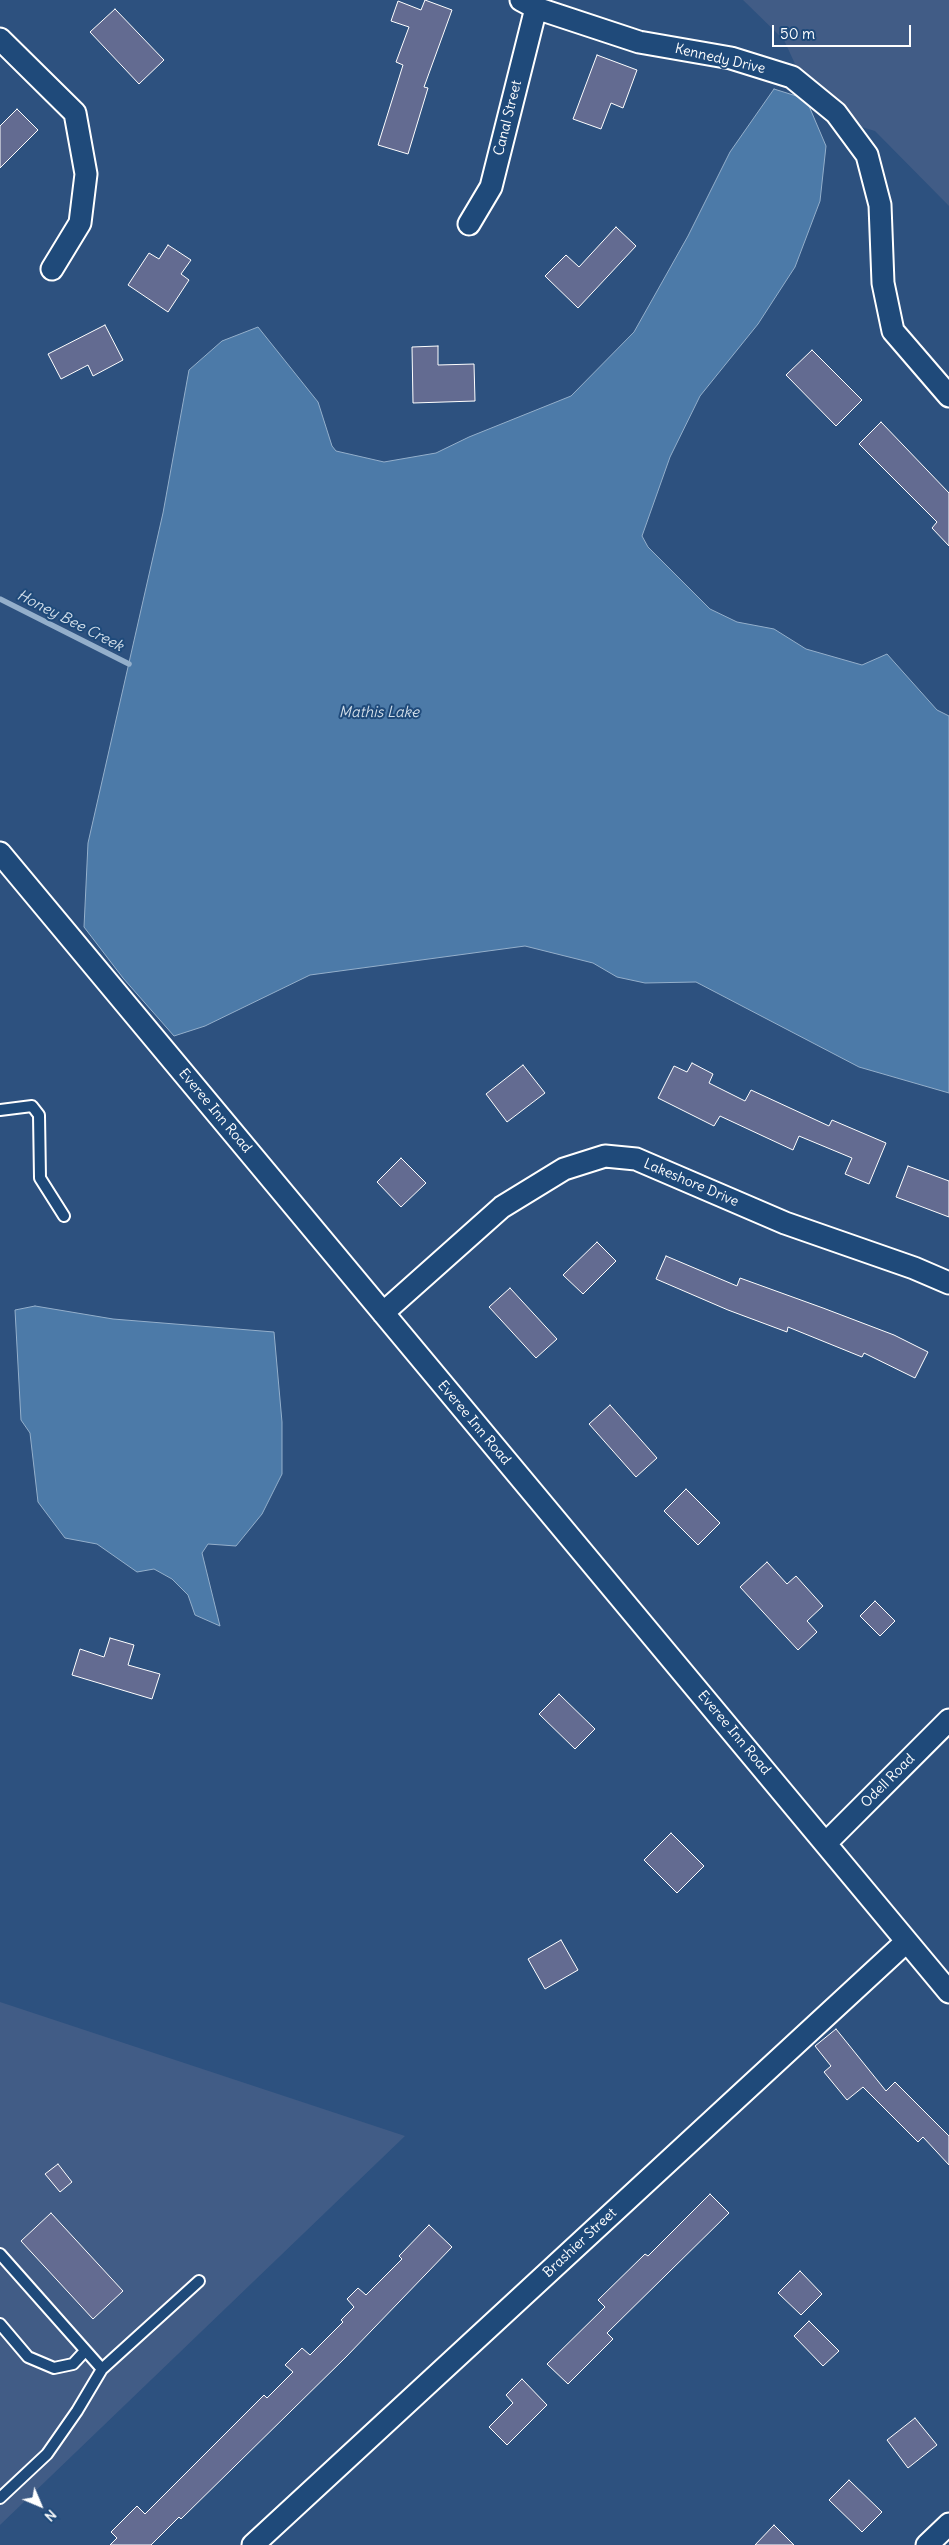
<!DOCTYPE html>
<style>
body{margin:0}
#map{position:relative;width:949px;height:2545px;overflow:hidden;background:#2d517f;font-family:Delius,sans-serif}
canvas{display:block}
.north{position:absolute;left:15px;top:2480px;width:50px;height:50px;-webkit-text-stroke:4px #1f4a7a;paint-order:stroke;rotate:135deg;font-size:14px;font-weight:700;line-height:20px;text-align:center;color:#fff}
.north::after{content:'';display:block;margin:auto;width:18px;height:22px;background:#fff;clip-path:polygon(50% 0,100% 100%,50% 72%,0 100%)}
.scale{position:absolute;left:772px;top:25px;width:139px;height:22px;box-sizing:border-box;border:2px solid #fff;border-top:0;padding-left:6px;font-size:15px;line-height:18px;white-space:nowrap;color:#fff;-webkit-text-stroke:4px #1f4a7a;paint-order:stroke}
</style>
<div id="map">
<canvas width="949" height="2545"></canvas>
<div class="north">N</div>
<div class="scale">50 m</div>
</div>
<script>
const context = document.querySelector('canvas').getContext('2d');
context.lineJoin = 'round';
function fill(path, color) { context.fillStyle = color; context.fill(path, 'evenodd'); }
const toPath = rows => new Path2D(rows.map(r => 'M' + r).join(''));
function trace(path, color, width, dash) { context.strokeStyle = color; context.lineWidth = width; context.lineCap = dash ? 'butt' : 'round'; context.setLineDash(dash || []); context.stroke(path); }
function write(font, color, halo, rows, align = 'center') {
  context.font = font + ' Delius,sans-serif'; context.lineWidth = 4; context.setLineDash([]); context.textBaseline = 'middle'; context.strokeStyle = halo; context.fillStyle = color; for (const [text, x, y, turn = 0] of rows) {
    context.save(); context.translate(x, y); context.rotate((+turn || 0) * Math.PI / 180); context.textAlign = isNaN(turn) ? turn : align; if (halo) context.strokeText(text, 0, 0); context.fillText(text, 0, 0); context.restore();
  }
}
fill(toPath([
 [743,0,949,0,949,206,875,131,818,114,784,40],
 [0,2002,405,2136,0,2525]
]), '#415c86');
const water = toPath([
 [774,89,806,99,826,146,820,201,795,267,758,324,700,396,670,457,642,536,648,547,710,609,737,622,774,629,806,649,862,665,887,654,937,710,949,716,949,1093,859,1067,696,982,645,983,617,977,593,963,525,946,310,975,205,1026,174,1036,123,978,84,927,88,843,163,513,189,370,222,341,258,327,318,402,332,446,336,451,384,462,436,453,469,437,571,396,634,332,688,236,730,152,774,89],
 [35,1306,113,1319,274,1332,282,1422,282,1474,262,1514,236,1546,208,1544,202,1553,220,1626,195,1615,188,1595,172,1579,154,1569,137,1572,97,1544,65,1538,38,1502,30,1433,21,1420,15,1310,35,1306]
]);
fill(water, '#4c7aa8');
trace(water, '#94afcb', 1);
trace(toPath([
 [0,599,129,664]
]), '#94afcb', 5.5);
const building = toPath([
 [425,0,452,10,424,87,428,88,408,154,378,145,403,65,396,62,409,27,391,21,398,1,421,10,425,0],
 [115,9,164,60,139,84,90,32,115,9],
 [597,55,637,70,623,108,611,103,601,129,573,119,597,55],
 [17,109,38,130,0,168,0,126,17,109],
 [616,227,636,246,578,308,545,276,566,255,579,267,616,227],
 [168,245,191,260,181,274,189,280,168,312,128,285,149,253,159,259,168,245],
 [105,325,123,360,93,376,88,365,61,379,48,354,105,325],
 [438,346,438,365,474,364,475,401,413,403,412,347,438,346],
 [812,350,862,400,836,426,786,375,812,350],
 [881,422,949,493,949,546,932,528,937,522,859,444,881,422],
 [692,1063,713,1074,709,1083,745,1101,751,1090,829,1126,832,1120,886,1143,869,1184,845,1174,852,1158,799,1136,793,1150,720,1116,714,1126,658,1098,674,1066,687,1072,692,1063],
 [523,1065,545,1093,507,1122,486,1094,523,1065],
 [401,1158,426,1183,401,1207,377,1182,401,1158],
 [908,1166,949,1181,949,1217,896,1197,908,1166],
 [597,1242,616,1261,583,1294,563,1275,597,1242],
 [666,1256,737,1286,740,1278,823,1308,894,1335,928,1352,915,1378,864,1353,862,1357,788,1327,787,1332,728,1310,656,1279,666,1256],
 [510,1288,557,1339,536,1358,489,1307,510,1288],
 [610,1405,657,1458,636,1477,589,1424,610,1405],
 [686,1489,720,1523,698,1545,664,1511,686,1489],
 [767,1562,787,1584,796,1576,823,1606,807,1621,817,1632,798,1650,740,1587,767,1562],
 [875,1601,895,1621,880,1636,860,1616,875,1601],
 [110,1638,134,1645,128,1665,160,1674,152,1699,72,1675,80,1649,104,1657,110,1638],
 [559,1694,595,1729,575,1749,539,1714,559,1694],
 [671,1833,704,1866,677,1893,644,1860,671,1833],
 [561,1940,578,1970,545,1989,528,1959,561,1940],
 [836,2029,886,2091,895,2082,949,2136,949,2165,923,2137,918,2142,863,2087,847,2100,824,2072,831,2066,815,2046,836,2029],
 [58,2164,72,2182,60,2192,45,2174,58,2164],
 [710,2194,729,2213,607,2333,613,2339,568,2384,547,2364,605,2307,598,2300,645,2254,648,2256,710,2194],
 [51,2213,123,2291,93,2319,21,2241,51,2213],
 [429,2225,452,2247,346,2357,181,2519,179,2517,151,2545,110,2545,117,2538,111,2532,137,2506,145,2514,264,2395,267,2398,293,2372,285,2365,302,2348,310,2355,343,2322,341,2320,354,2307,347,2299,358,2288,366,2295,402,2259,399,2256,429,2225],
 [800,2271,822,2294,801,2315,778,2293,800,2271],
 [809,2321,839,2351,823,2366,794,2336,809,2321],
 [522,2379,547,2405,507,2445,489,2427,513,2403,506,2395,522,2379],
 [915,2418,937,2445,908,2468,887,2440,915,2418],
 [849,2480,882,2512,862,2532,829,2500,849,2480],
 [774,2525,794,2545,755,2545,774,2525]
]);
fill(building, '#636b91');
trace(building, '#fff', 1);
const lane = toPath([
 [0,1110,32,1106,39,1115,40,1178,64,1216],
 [0,2254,102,2369],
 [0,2324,28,2357,54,2368,73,2364,85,2351],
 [0,2498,47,2454,77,2411,102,2369,199,2281]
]);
const street = toPath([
 [521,0,536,8,639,42,731,58,792,77,836,113,867,155,880,205,883,283,893,331,949,396],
 [0,39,75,113,86,174,80,223,52,269],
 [469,224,491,187,536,8],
 [0,853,949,1992],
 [383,1313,502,1207,564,1169,605,1156,636,1159,785,1223,914,1268,949,1283],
 [826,1843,949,1720],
 [253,2545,906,1942],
 [927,2545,949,2524]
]);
trace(lane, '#fff', 14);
trace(street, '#fff', 25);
trace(lane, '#1f4a7a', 10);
trace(street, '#1f4a7a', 21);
write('14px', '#fff', '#1f4a7a', [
 ["Kennedy Drive",720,59,13],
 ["Canal Street",508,118,-76],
 ["Everee Inn Road",215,1111,50],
 ["Lakeshore Drive",691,1183,23],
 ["Everee Inn Road",474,1423,50],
 ["Everee Inn Road",734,1733,50],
 ["Odell Road",888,1781,-45],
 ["Brashier Street",580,2243,-43]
]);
write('italic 15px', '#d2dee9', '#1f4a7a', [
 ["Honey Bee Creek",70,621,27],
 ["Mathis Lake",379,713]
]);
</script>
